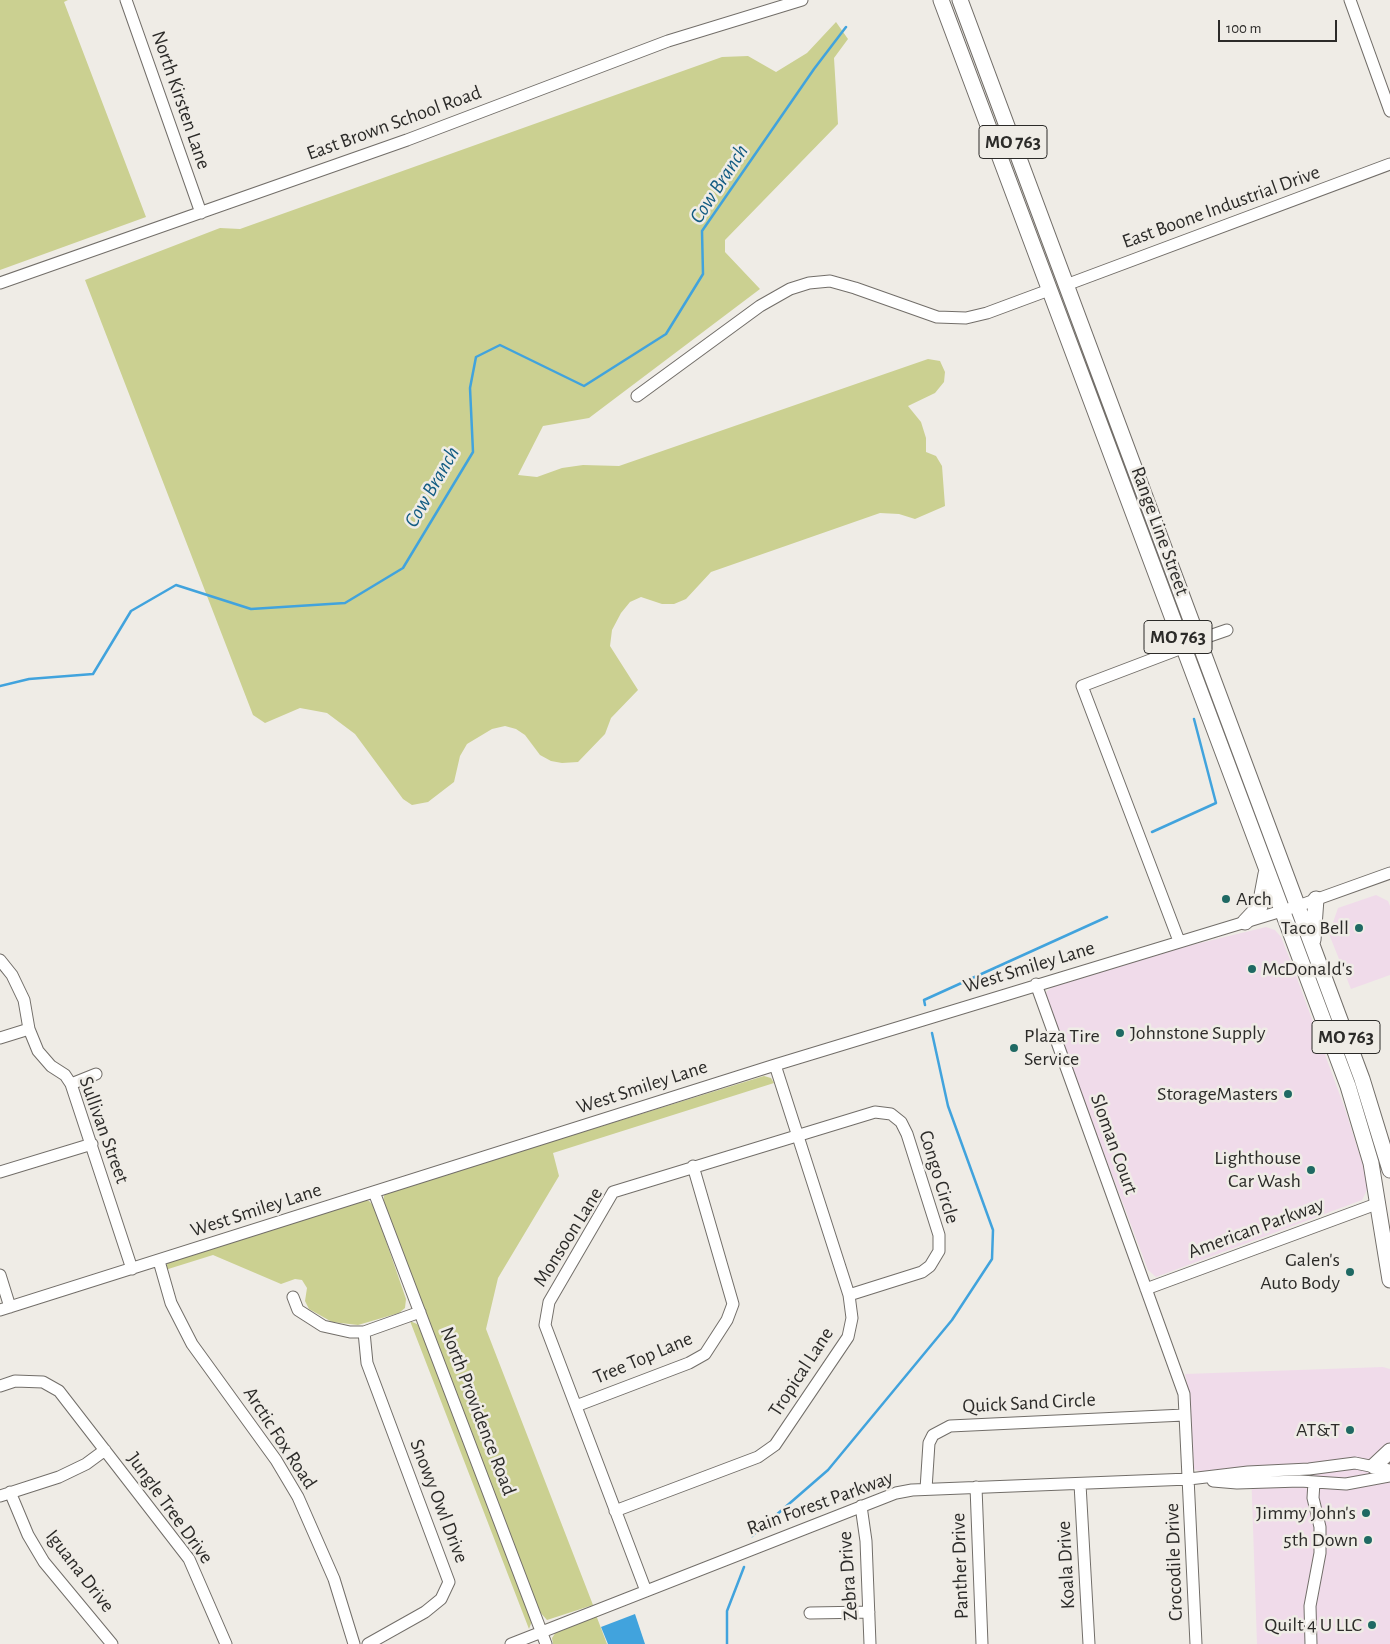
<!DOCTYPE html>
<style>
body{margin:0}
#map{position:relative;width:1390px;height:1644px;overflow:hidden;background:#efece6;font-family:"Alegreya Sans",sans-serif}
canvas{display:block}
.scale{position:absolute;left:1218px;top:20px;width:119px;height:22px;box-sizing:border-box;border:2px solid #2c2b29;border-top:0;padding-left:6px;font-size:15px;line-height:18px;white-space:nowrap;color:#2c2b29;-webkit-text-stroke:4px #efece6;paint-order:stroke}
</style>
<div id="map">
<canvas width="1390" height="1644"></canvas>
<div class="scale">100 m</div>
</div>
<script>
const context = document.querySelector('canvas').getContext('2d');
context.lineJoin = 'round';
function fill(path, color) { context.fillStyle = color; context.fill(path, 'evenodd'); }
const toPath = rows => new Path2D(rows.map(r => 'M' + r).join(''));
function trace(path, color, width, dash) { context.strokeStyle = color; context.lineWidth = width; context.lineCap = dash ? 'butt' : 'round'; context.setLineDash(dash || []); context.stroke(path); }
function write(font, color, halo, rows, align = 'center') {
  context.font = font + ' "Alegreya Sans",sans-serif'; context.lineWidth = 5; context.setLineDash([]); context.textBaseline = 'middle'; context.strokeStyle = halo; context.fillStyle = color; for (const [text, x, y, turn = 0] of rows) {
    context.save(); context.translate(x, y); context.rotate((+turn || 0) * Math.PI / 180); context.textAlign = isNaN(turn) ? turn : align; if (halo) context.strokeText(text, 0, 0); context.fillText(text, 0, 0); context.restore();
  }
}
fill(toPath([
 [1376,895,1388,901,1390,906,1390,975,1351,989,1329,934,1338,908],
 [1266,927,1275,930,1281,937,1291,962,1345,1109,1368,1181,1367,1190,1362,1200,1156,1277,1148,1270,1044,994,1053,986,1151,955],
 [1383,1367,1390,1369,1390,1644,1257,1644,1251,1469,1203,1473,1194,1469,1189,1393,1185,1374]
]), '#f0dbea');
fill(toPath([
 [0,0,68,0,64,2,146,217,0,270],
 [836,22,848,39,834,58,838,124,725,240,725,252,760,289,589,418,543,426,518,475,537,477,562,468,583,465,619,466,928,359,940,361,945,372,944,382,935,393,908,406,921,422,926,438,926,452,936,456,942,466,945,506,915,519,899,514,880,513,711,572,686,599,674,604,662,604,641,597,630,602,621,613,612,630,610,646,638,690,611,718,605,734,578,762,562,763,551,761,540,755,525,735,516,729,505,726,492,729,467,744,460,756,454,782,428,802,412,805,403,799,355,734,327,713,300,708,265,723,253,715,85,280,220,228,240,229,722,57,748,56,776,72,807,53],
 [764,1076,771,1078,774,1083,553,1153,559,1176,498,1278,486,1329,593,1605,547,1620,538,1610,383,1202,384,1196,385,1193],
 [364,1200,369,1201,374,1206,406,1299,405,1308,399,1313,358,1325,332,1322,309,1309,305,1301,307,1288,302,1280,295,1279,281,1284,213,1255,165,1270,168,1262],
 [410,1321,417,1324,421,1330,532,1621,529,1629],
 [596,1615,607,1644,553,1644,552,1638,556,1632]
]), '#cbd091');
fill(toPath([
 [635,1614,645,1644,608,1644,601,1627]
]), '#41a3dd');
trace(toPath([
 [0,686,29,679,93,674,131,611,176,585,251,609,345,603,403,568,473,452,470,388,476,357,500,345,584,386,666,334,703,274,702,231,814,69,846,27],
 [1152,832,1216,803,1194,719],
 [925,1005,924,1000,1107,917],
 [752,1536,828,1470,952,1320,992,1259,993,1230,948,1106,932,1033],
 [727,1644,727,1611,744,1567]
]), '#41a3dd', 2.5);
const minor = toPath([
 [126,0,201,213],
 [1350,0,1390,111],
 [0,283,407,140,668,41,802,0],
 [1066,285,1390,164],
 [637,396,760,306,790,289,809,283,830,281,855,288,937,317,966,318,987,313,1049,290],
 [1198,640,1227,630],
 [1179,941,1082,686,1182,648],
 [0,960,12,975,24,1000,29,1029,38,1051,51,1066,65,1075,71,1084,132,1269],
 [1036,984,1184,1394,1196,1644],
 [0,1038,29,1029],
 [71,1084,96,1074],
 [0,1172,92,1144],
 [374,1192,546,1644],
 [159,1261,171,1303,192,1344,276,1460,298,1497,334,1579,354,1644],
 [0,1275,10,1307],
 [1146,1289,1379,1203],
 [293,1297,298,1310,323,1326,350,1332,364,1332,420,1312],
 [0,1310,775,1065,1298,906,1390,873],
 [364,1332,367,1363,449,1582,441,1599,425,1612,368,1644],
 [0,1386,15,1381,43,1382,59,1391,189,1559,226,1644],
 [576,1406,689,1363,705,1354,727,1320,733,1304,693,1166],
 [1213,1481,1237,1483,1300,1481,1346,1484,1390,1476],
 [1080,1484,1089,1644],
 [976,1487,982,1644],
 [926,1489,929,1443,933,1435,950,1426,1184,1415],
 [10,1492,28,1535,44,1562,112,1644],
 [0,1496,59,1477,86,1464,105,1450],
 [861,1506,866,1541,870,1644],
 [615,1511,758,1457,775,1445,848,1337,852,1318,849,1295,775,1065],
 [646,1591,545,1325,549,1302,613,1192,875,1112,891,1114,901,1122,907,1134,939,1235,939,1251,930,1266,922,1272,849,1295],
 [810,1613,869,1612],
 [511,1644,896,1493,912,1490,1189,1479,1248,1472,1309,1469,1355,1463,1390,1470],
 [1311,1644,1310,1606,1320,1553,1320,1527,1313,1498,1314,1482]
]);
const major = toPath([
 [941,0,1348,1086,1371,1163,1390,1280],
 [960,0,1362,1079,1390,1170],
 [1245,922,1260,906,1266,874],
 [1313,940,1316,899],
 [1374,1466,1390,1451]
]);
trace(minor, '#726e69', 13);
trace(major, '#726e69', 17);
trace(minor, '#fff', 11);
trace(major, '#fff', 15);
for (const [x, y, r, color] of [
 [1226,899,5,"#1f6963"],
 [1359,928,5,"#1f6963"],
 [1252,969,5,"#1f6963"],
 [1120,1033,5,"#1f6963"],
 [1014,1048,5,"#1f6963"],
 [1288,1094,5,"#1f6963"],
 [1311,1170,5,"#1f6963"],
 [1350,1272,5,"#1f6963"],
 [1350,1430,5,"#1f6963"],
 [1366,1513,5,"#1f6963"],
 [1368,1540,5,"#1f6963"],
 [1372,1625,5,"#1f6963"]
]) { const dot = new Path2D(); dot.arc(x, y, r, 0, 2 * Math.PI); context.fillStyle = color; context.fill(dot); trace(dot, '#efece6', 2); }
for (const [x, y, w] of [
 [1013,142,68],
 [1178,637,68],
 [1346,1037,68]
]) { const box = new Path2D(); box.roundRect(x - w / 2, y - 16.5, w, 33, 4); context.fillStyle = '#efece6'; context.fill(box); trace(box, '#2c2b29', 1); }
write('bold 19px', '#2c2b29', null, [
 ["MO 763",1013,142],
 ["MO 763",1178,637],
 ["MO 763",1346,1037]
]);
write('20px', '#2c2b29', '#efece6', [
 ["North Kirsten Lane",181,100,71],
 ["East Brown School Road",394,123,-20],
 ["East Boone Industrial Drive",1221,207,-20],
 ["Range Line Street",1160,531,70],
 ["West Smiley Lane",1029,967,-17],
 ["West Smiley Lane",642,1087,-18],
 ["Sullivan Street",104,1130,70],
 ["Sloman Court",1114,1144,70],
 ["Congo Circle",939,1177,73],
 ["West Smiley Lane",256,1210,-18],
 ["American Parkway",1256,1228,-20],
 ["Monsoon Lane",568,1237,-58],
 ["Tree Top Lane",643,1358,-23],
 ["Tropical Lane",801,1372,-57],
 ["Quick Sand Circle",1029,1403,-3],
 ["North Providence Road",478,1411,69],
 ["Arctic Fox Road",280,1438,57],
 ["Snowy Owl Drive",439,1501,69],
 ["Rain Forest Parkway",820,1503,-20],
 ["Jungle Tree Drive",170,1508,54],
 ["Crocodile Drive",1174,1562,-92],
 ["Koala Drive",1066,1565,-93],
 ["Panther Drive",960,1566,-92],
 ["Iguana Drive",80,1571,52],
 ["Zebra Drive",848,1576,-94]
]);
write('20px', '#2c2b29', '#efece6', [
 ["Arch",1236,899,"left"],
 ["Taco Bell",1349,928],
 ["McDonald's",1262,969,"left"],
 ["Johnstone Supply",1130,1033,"left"],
 ["Plaza Tire",1024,1036,"left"],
 ["Service",1024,1059,"left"],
 ["StorageMasters",1278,1094],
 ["Lighthouse",1301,1158],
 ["Car Wash",1301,1181],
 ["Galen's",1340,1260],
 ["Auto Body",1340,1283],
 ["AT&T",1340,1430],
 ["Jimmy John's",1356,1513],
 ["5th Down",1358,1540],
 ["Quilt 4 U LLC",1362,1625]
], 'right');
write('italic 21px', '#135c83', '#efece6', [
 ["Cow Branch",719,184,-57],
 ["Cow Branch",432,487,-60]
]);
</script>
